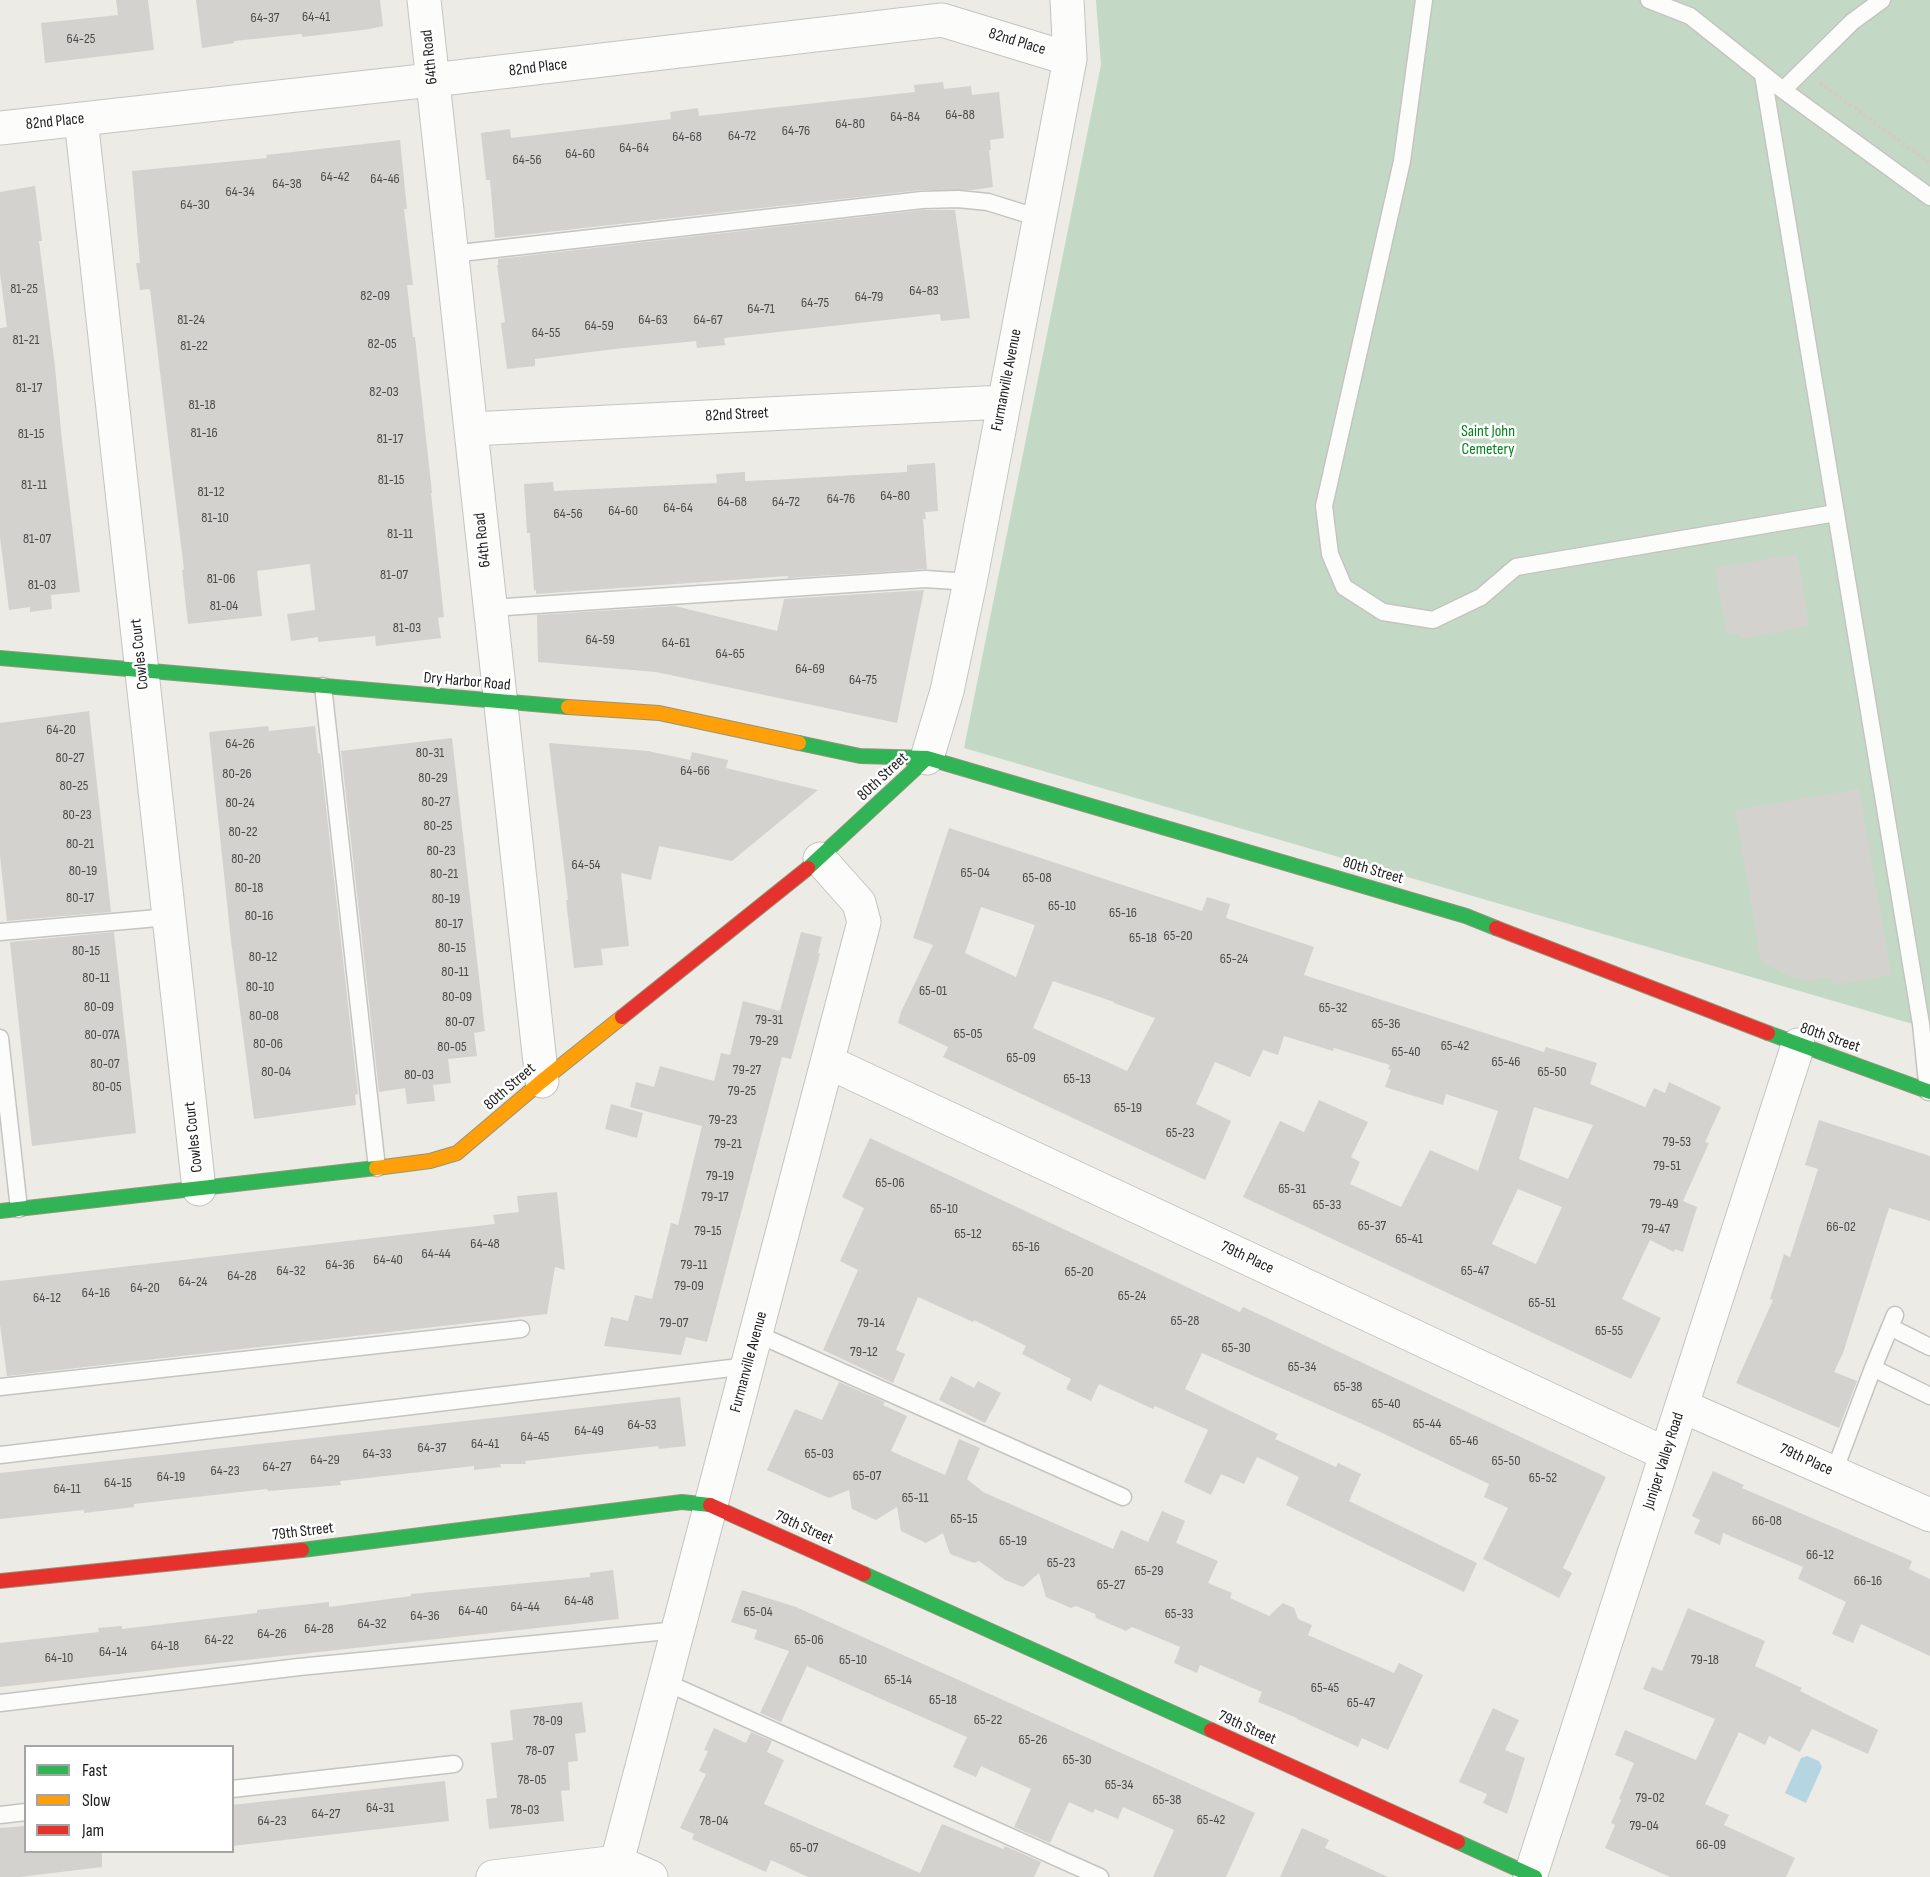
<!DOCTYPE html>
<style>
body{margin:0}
#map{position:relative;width:1930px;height:1877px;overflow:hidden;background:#ecebe5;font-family:"Sofia Sans Condensed",sans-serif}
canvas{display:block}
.legend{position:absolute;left:24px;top:1745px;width:210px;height:108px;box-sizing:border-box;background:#fff;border:2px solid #a5a5a5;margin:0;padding:8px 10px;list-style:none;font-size:18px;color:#1d1d1d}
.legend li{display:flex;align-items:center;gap:12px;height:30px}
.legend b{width:30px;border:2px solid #a5a5a5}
</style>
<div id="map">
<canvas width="1930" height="1877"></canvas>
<ul class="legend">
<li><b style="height:8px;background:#30b455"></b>Fast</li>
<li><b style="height:8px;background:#ff9f0a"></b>Slow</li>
<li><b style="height:8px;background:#e5322d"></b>Jam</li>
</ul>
</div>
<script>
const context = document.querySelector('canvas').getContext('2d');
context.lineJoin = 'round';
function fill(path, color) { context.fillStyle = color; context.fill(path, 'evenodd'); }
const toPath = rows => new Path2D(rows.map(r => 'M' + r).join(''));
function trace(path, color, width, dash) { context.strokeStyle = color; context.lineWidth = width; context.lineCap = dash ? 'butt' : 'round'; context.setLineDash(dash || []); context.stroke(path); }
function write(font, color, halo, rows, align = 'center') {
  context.font = font + ' "Sofia Sans Condensed",sans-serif'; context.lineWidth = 5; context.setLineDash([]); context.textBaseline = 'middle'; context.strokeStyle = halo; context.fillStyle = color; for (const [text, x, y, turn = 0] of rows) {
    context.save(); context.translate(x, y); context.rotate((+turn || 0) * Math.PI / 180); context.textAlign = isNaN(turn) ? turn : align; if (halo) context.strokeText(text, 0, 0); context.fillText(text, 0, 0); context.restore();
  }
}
fill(toPath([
 [1096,0,1930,0,1930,1029,964,748,1101,65]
]), '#c3d9c6');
fill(toPath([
 [1807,1756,1819,1761,1822,1767,1806,1803,1785,1793,1801,1758]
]), '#b5d5e2');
fill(toPath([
 [116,0,148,0,154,50,45,63,41,23,118,15],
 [196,0,380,0,383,26,370,29,302,37,302,34,234,41,234,43,202,48],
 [943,82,944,89,971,86,972,95,999,92,1004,138,990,140,991,150,989,150,993,187,973,190,921,190,495,238,490,180,486,180,481,133,510,129,511,138,671,119,670,112,698,108,699,116,915,92,914,85],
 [400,140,407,209,404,209,413,285,407,285,413,337,415,337,432,493,431,493,444,617,438,618,441,638,376,646,375,636,318,642,318,637,291,641,287,614,315,610,310,564,257,571,262,616,188,624,182,570,184,570,150,289,140,290,136,263,140,263,132,171,267,158,266,155],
 [35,186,42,241,39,241,55,367,62,441,80,592,51,595,52,609,30,612,30,607,9,610,0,537,0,328,7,327,0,273,0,192],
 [923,210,955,210,970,318,941,321,940,314,724,338,725,345,697,348,696,341,615,349,535,359,535,366,507,369,501,323,505,322,497,265,498,265,498,259],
 [935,463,938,511,925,512,926,519,923,519,927,569,788,578,788,576,536,594,536,590,534,590,530,533,527,533,524,484,553,482,554,491,636,487,717,483,716,474,745,472,745,481,772,480,907,472,907,465],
 [1797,554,1809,626,1740,639,1739,633,1727,635,1715,568],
 [924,590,897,723,656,672,538,662,537,615,675,606,777,631,784,599],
 [89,711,111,912,7,921,0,856,0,723],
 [268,726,269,731,315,726,318,754,320,753,358,1094,355,1095,356,1105,254,1119,231,941,209,732],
 [452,738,485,1031,474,1033,477,1056,448,1059,451,1083,433,1085,435,1101,407,1104,405,1088,379,1092,341,751],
 [549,743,648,751,690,760,692,752,728,760,726,768,818,790,732,861,659,846,651,880,621,873,629,946,601,949,603,965,574,968,566,900,568,900],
 [1859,789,1891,975,1833,985,1832,977,1807,981,1787,975,1761,961,1735,810],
 [949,828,1202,911,1207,897,1230,904,1226,918,1314,947,1304,975,1544,1052,1546,1047,1597,1063,1590,1084,1645,1107,1654,1088,1665,1093,1669,1082,1721,1107,1705,1142,1709,1143,1683,1201,1697,1207,1683,1252,1675,1249,1674,1252,1650,1240,1622,1299,1661,1318,1631,1379,1243,1197,1280,1121,1304,1132,1319,1100,1368,1122,1351,1157,1360,1162,1350,1184,1401,1207,1430,1150,1478,1171,1498,1111,1446,1094,1443,1105,1385,1087,1391,1070,1388,1069,1390,1065,1334,1048,1333,1051,1284,1036,1278,1055,1263,1050,1250,1077,1215,1062,1196,1104,1231,1121,1205,1180,943,1057,948,1047,898,1023,901,1012,933,945,913,938],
 [981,907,1035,925,1016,977,965,953],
 [1053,981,1114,1002,1114,1003,1155,1018,1127,1071,1033,1028],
 [1534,1107,1593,1125,1568,1179,1519,1159],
 [1518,1189,1562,1207,1536,1264,1492,1244],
 [114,932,136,1133,32,1146,10,942],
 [801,932,822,937,818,953,820,954,791,1059,782,1057,707,1342,686,1337,681,1355,604,1346,611,1317,628,1321,635,1295,652,1299,671,1223,678,1225,702,1126,630,1107,636,1082,654,1087,660,1066,714,1081,721,1053,730,1055,743,1001,780,1011],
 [611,1104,643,1113,637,1138,605,1129],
 [1819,1120,1930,1156,1930,1221,1889,1208,1843,1353,1834,1372,1857,1381,1839,1428,1736,1383,1773,1300,1770,1299,1784,1254,1790,1257,1818,1169,1805,1165],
 [870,1138,1240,1312,1243,1307,1265,1317,1606,1477,1563,1568,1572,1573,1559,1598,1483,1559,1508,1508,1484,1497,1489,1484,1378,1431,1202,1353,1185,1389,1278,1434,1275,1439,1336,1467,1338,1463,1361,1474,1349,1501,1477,1563,1464,1592,1286,1505,1299,1477,1257,1457,1244,1484,1221,1474,1211,1495,1184,1482,1208,1430,1155,1406,1153,1409,1099,1384,1091,1401,1066,1389,1071,1379,1022,1354,1026,1346,974,1320,973,1322,918,1297,896,1350,905,1354,893,1383,823,1350,858,1270,840,1261,864,1208,842,1197],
 [557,1192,565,1270,555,1267,547,1314,7,1376,0,1325,0,1281,495,1224,493,1215,519,1212,517,1196],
 [951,1376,974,1388,978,1381,1001,1393,985,1423,939,1400],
 [839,1382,885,1402,883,1405,907,1416,891,1451,945,1475,959,1439,980,1448,967,1479,983,1492,1113,1549,1121,1530,1148,1542,1162,1511,1185,1521,1176,1543,1218,1561,1208,1583,1232,1593,1230,1598,1269,1616,1283,1603,1294,1608,1298,1619,1312,1625,1308,1635,1394,1673,1399,1663,1423,1675,1388,1750,1362,1738,1358,1747,1297,1719,1297,1718,1258,1702,1262,1692,1200,1665,1197,1673,1174,1663,1180,1647,1132,1627,1126,1631,1096,1618,1095,1614,1076,1606,1071,1608,1046,1597,1039,1573,1023,1587,1005,1580,979,1561,974,1563,950,1554,943,1533,926,1543,901,1531,897,1507,876,1520,852,1509,849,1490,829,1498,767,1470,795,1409,822,1420],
 [680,1397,686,1446,659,1449,658,1446,525,1461,526,1464,500,1464,501,1467,474,1470,474,1466,340,1481,341,1485,268,1491,267,1489,134,1504,134,1507,84,1513,84,1510,0,1519,0,1473],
 [1713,1471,1744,1485,1742,1488,1912,1561,1909,1569,1930,1579,1930,1656,1861,1624,1853,1643,1832,1634,1846,1602,1798,1579,1803,1567,1723,1533,1720,1545,1694,1533,1700,1520,1692,1516],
 [613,1570,619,1619,0,1687,0,1643,99,1632,98,1628,122,1626,122,1629,257,1613,257,1610,329,1602,329,1607,411,1596,411,1594,590,1577,590,1573],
 [742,1590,796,1607,1255,1813,1226,1877,1153,1877,1174,1830,1123,1807,1118,1819,1095,1809,1093,1813,1069,1802,1050,1843,1014,1827,1031,1789,981,1766,976,1777,953,1767,967,1737,807,1666,781,1722,760,1713,789,1651,754,1639,757,1630,731,1622],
 [1688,1608,1765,1641,1755,1666,1802,1688,1800,1691,1878,1730,1868,1754,1812,1729,1800,1752,1769,1736,1765,1745,1739,1732,1705,1804,1729,1815,1724,1825,1795,1858,1786,1877,1670,1877,1605,1848,1615,1825,1611,1823,1621,1800,1619,1799,1634,1763,1615,1755,1625,1730,1696,1760,1715,1719,1643,1689,1652,1667,1662,1671],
 [582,1702,586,1732,575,1734,578,1761,568,1762,570,1790,561,1791,564,1821,489,1829,486,1799,497,1798,491,1743,513,1740,510,1710],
 [1493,1708,1519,1720,1505,1750,1525,1758,1507,1814,1483,1803,1487,1794,1459,1782],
 [714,1728,746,1743,751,1732,772,1741,767,1752,784,1760,764,1804,920,1873,942,1824,1003,1849,1005,1846,1041,1862,1034,1877,808,1877,771,1860,766,1872,692,1839,694,1834,680,1828,706,1774,699,1771,708,1751,704,1750],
 [445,1781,449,1821,232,1846,232,1805],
 [26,1826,26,1851,102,1851,102,1867,20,1877,0,1877,0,1828],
 [1302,1828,1329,1840,1325,1848,1388,1877,1280,1877]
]), '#d4d2ce');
const lane = toPath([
 [1424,0,1402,161,1324,506,1330,554,1344,587,1383,612,1433,620,1481,597,1516,567,1836,513],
 [1649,0,1690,16,1783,90,1930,197],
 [1763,75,1921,1024,1928,1092],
 [1783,90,1852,22,1882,0],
 [452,254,922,200,958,199,988,202,1039,218],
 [491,608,925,579,970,582],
 [323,686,377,1168],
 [0,932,169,917],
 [0,1038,19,1209],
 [1890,1327,1930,1347],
 [757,1334,1123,1497],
 [1873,1368,1930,1396],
 [0,1387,521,1329],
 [0,1455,748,1366],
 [1834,1472,1873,1368,1895,1315],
 [665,1682,1100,1877],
 [0,1703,299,1667,678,1630],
 [232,1789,454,1764],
 [0,1815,26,1812]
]);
const street = toPath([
 [424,0,542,1081],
 [81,119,199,1189],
 [0,128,458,77,942,20,1070,59],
 [471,429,1003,402],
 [927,758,947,691,970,582,1070,59,1067,0],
 [828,1062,1666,1454],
 [1682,1406,1930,1515],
 [493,1877,617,1862,651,1877],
 [613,1877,864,922,859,903,820,859],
 [1530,1877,1798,1045]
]);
const fast = toPath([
 [0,658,568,707],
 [799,743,860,756,927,758,1466,916,1496,928],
 [808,868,927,758],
 [1768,1033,1930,1092],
 [0,1211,376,1168],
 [302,1550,682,1502,710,1505],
 [864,1574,1211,1730],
 [1458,1842,1535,1877]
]);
const slow = toPath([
 [568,707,659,713,799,743],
 [376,1168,430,1161,457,1153,542,1081,622,1017]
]);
const jam = toPath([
 [1496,928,1768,1033],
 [622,1017,808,868],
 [710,1505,864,1574],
 [0,1581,302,1550],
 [1211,1730,1458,1842]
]);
trace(lane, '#c4c4c1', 19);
trace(street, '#c4c4c1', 35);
trace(fast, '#92967c', 16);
trace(slow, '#92967c', 16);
trace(jam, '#92967c', 16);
trace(toPath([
 [1820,83,1930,163]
]), '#d7cac4', 4, [3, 3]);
trace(lane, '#fcfcfb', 16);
trace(street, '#fcfcfb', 33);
trace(fast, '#30b455', 14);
trace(slow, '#ff9f0a', 14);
trace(jam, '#e5322d', 14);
write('14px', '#4b4a49', null, [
 ["64-41",316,17],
 ["64-37",265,18],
 ["64-25",81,39],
 ["64-88",960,115],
 ["64-84",905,117],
 ["64-80",850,124],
 ["64-76",796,131],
 ["64-72",742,136],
 ["64-68",687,137],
 ["64-64",634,148],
 ["64-60",580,154],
 ["64-56",527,160],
 ["64-42",335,177],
 ["64-46",385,179],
 ["64-38",287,184],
 ["64-34",240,192],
 ["64-30",195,205],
 ["81-25",24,289],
 ["64-83",924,291],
 ["82-09",375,296],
 ["64-79",869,297],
 ["64-75",815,303],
 ["64-71",761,309],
 ["81-24",191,320],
 ["64-63",653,320],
 ["64-67",708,320],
 ["64-59",599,326],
 ["64-55",546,333],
 ["81-21",26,340],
 ["82-05",382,344],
 ["81-22",194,346],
 ["81-17",29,388],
 ["82-03",384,392],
 ["81-18",202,405],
 ["81-16",204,433],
 ["81-15",31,434],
 ["81-17",390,439],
 ["81-15",391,480],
 ["81-11",34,485],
 ["81-12",211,492],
 ["64-80",895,496],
 ["64-76",841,499],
 ["64-68",732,502],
 ["64-72",786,502],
 ["64-64",678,508],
 ["64-60",623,511],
 ["64-56",568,514],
 ["81-10",215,518],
 ["81-11",400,534],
 ["81-07",37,539],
 ["81-07",394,575],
 ["81-06",221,579],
 ["81-03",42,585],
 ["81-04",224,606],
 ["81-03",407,628],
 ["64-59",600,640],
 ["64-61",676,643],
 ["64-65",730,654],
 ["64-69",810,669],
 ["64-75",863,680],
 ["64-20",61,730],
 ["64-26",240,744],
 ["80-31",430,753],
 ["80-27",70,758],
 ["64-66",695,771],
 ["80-26",237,774],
 ["80-29",433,778],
 ["80-25",74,786],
 ["80-27",436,802],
 ["80-24",240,803],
 ["80-23",77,815],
 ["80-25",438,826],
 ["80-22",243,832],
 ["80-21",80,844],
 ["80-23",441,851],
 ["80-20",246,859],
 ["64-54",586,865],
 ["80-19",83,871],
 ["65-04",975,873],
 ["80-21",444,874],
 ["65-08",1037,878],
 ["80-18",249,888],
 ["80-17",80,898],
 ["80-19",446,899],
 ["65-10",1062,906],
 ["65-16",1123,913],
 ["80-16",259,916],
 ["80-17",449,924],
 ["65-20",1178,936],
 ["65-18",1143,938],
 ["80-15",452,948],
 ["80-15",86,951],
 ["80-12",263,957],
 ["65-24",1234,959],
 ["80-11",455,972],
 ["80-11",96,978],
 ["80-10",260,987],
 ["65-01",933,991],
 ["80-09",457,997],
 ["80-09",99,1007],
 ["65-32",1333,1008],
 ["80-08",264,1016],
 ["79-31",769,1020],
 ["80-07",460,1022],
 ["65-36",1386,1024],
 ["65-05",968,1034],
 ["80-07A",102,1035],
 ["79-29",764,1041],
 ["80-06",268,1044],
 ["65-42",1455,1046],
 ["80-05",452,1047],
 ["65-40",1406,1052],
 ["65-09",1021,1058],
 ["65-46",1506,1062],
 ["80-07",105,1064],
 ["79-27",747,1070],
 ["80-04",276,1072],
 ["65-50",1552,1072],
 ["80-03",419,1075],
 ["65-13",1077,1079],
 ["80-05",107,1087],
 ["79-25",742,1091],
 ["65-19",1128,1108],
 ["79-23",723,1120],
 ["65-23",1180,1133],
 ["79-53",1677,1142],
 ["79-21",728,1144],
 ["79-51",1667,1166],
 ["79-19",720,1176],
 ["65-06",890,1183],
 ["65-31",1292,1189],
 ["79-17",715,1197],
 ["79-49",1664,1204],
 ["65-33",1327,1205],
 ["65-10",944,1209],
 ["65-37",1372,1226],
 ["66-02",1841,1227],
 ["79-47",1656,1229],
 ["79-15",708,1231],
 ["65-12",968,1234],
 ["65-41",1409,1239],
 ["64-48",485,1244],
 ["65-16",1026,1247],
 ["64-44",436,1254],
 ["64-40",388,1260],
 ["64-36",340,1265],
 ["79-11",694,1265],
 ["64-32",291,1271],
 ["65-47",1475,1271],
 ["65-20",1079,1272],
 ["64-28",242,1276],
 ["64-24",193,1282],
 ["79-09",689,1286],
 ["64-20",145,1288],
 ["64-16",96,1293],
 ["65-24",1132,1296],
 ["64-12",47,1298],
 ["65-51",1542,1303],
 ["65-28",1185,1321],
 ["79-07",674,1323],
 ["79-14",871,1323],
 ["65-55",1609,1331],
 ["65-30",1236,1348],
 ["79-12",864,1352],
 ["65-34",1302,1367],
 ["65-38",1348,1387],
 ["65-40",1386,1404],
 ["65-44",1427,1424],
 ["64-53",642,1425],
 ["64-49",589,1431],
 ["64-45",535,1437],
 ["65-46",1464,1441],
 ["64-41",485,1444],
 ["64-37",432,1448],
 ["64-33",377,1454],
 ["65-03",819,1454],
 ["64-29",325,1460],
 ["65-50",1506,1461],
 ["64-27",277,1467],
 ["64-23",225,1471],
 ["65-07",867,1476],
 ["64-19",171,1477],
 ["65-52",1543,1478],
 ["64-15",118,1483],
 ["64-11",67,1489],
 ["65-11",915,1498],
 ["65-15",964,1519],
 ["66-08",1767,1521],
 ["65-19",1013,1541],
 ["66-12",1820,1555],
 ["65-23",1061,1563],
 ["65-29",1149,1571],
 ["66-16",1868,1581],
 ["65-27",1111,1585],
 ["64-48",579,1601],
 ["64-44",525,1607],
 ["64-40",473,1611],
 ["65-04",758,1612],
 ["65-33",1179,1614],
 ["64-36",425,1616],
 ["64-32",372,1624],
 ["64-28",319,1629],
 ["64-26",272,1634],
 ["64-22",219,1640],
 ["65-06",809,1640],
 ["64-18",165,1646],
 ["64-14",113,1652],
 ["64-10",59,1658],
 ["65-10",853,1660],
 ["79-18",1705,1660],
 ["65-14",898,1680],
 ["65-45",1325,1688],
 ["65-18",943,1700],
 ["65-47",1361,1703],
 ["65-22",988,1720],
 ["78-09",548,1721],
 ["65-26",1033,1740],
 ["78-07",540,1751],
 ["65-30",1077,1760],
 ["78-05",532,1780],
 ["65-34",1119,1785],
 ["79-02",1650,1798],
 ["65-38",1167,1800],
 ["64-31",380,1808],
 ["78-03",525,1810],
 ["64-27",326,1814],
 ["65-42",1211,1820],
 ["64-23",272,1821],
 ["78-04",714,1821],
 ["79-04",1644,1826],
 ["66-09",1711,1845],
 ["65-07",804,1848]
]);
write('16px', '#1d1d1d', '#fff', [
 ["82nd Place",1017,42,17],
 ["64th Road",430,57,-96],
 ["82nd Place",538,68,-7],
 ["82nd Place",55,122,-6],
 ["Furmanville Avenue",1007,380,-79],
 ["82nd Street",737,415,-3],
 ["64th Road",483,540,-96],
 ["Cowles Court",140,654,-96],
 ["Dry Harbor Road",467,682,5],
 ["80th Street",883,777,-43],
 ["80th Street",1373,871,16],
 ["80th Street",1830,1038,19],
 ["80th Street",510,1087,-41],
 ["Cowles Court",194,1137,-96],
 ["79th Place",1247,1258,25],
 ["Furmanville Avenue",749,1362,-75],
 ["79th Place",1806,1460,24],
 ["Juniper Valley Road",1664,1461,-72],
 ["79th Street",804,1528,24],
 ["79th Street",303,1532,-7],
 ["79th Street",1247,1728,24]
]);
write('16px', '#02841b', '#fff', [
 ["Saint John",1488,432],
 ["Cemetery",1488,450]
]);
</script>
